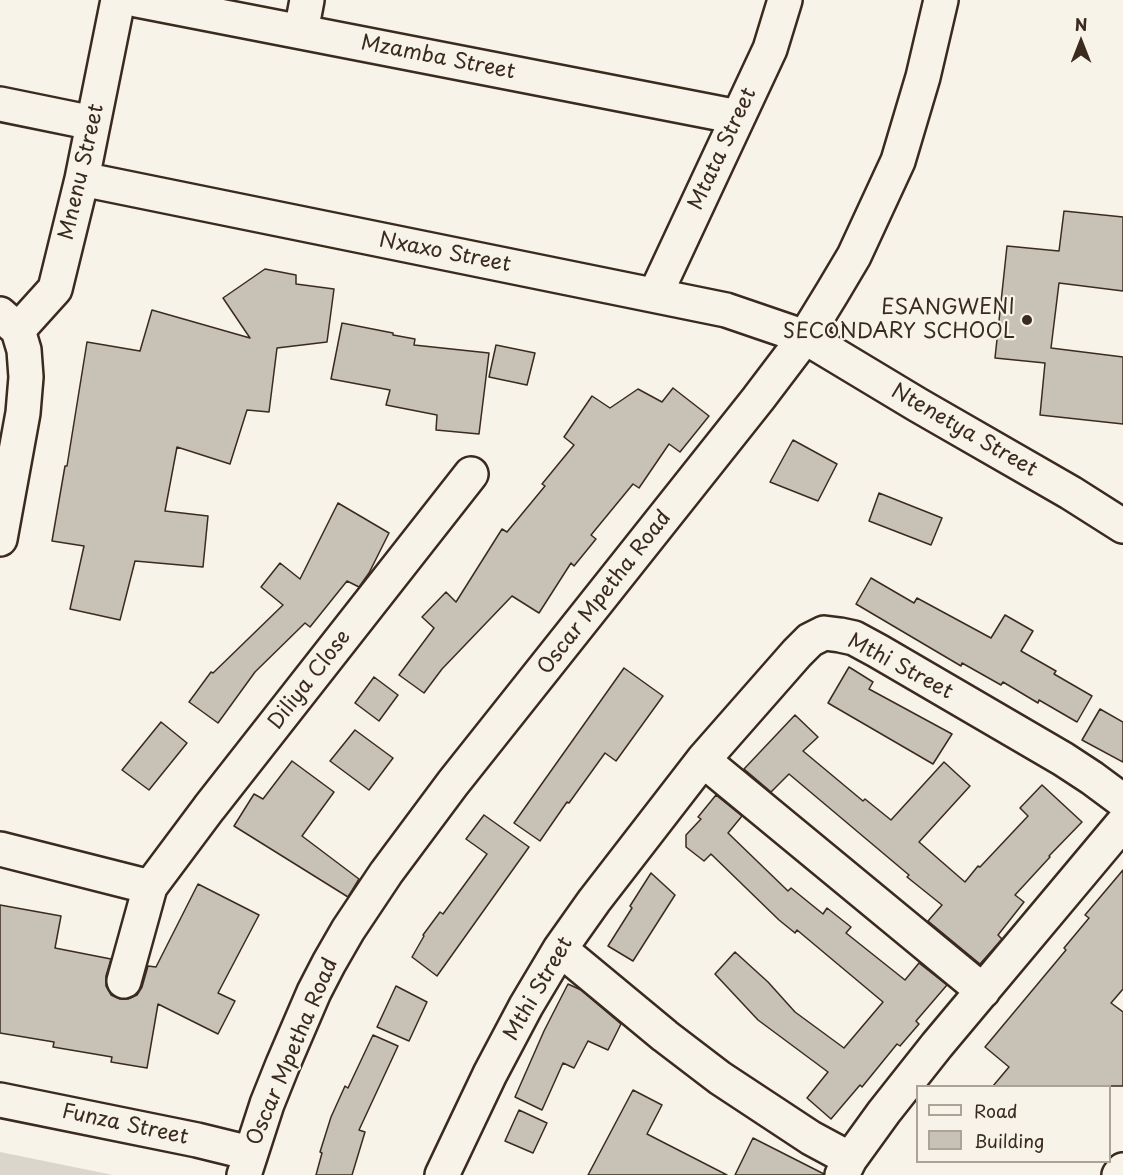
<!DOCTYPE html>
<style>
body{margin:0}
#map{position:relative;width:1123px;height:1175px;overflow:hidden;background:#f7f3e8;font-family:"Playpen Sans",sans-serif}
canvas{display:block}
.legend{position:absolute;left:916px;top:1085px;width:195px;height:78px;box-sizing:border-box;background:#f7f3e8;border:2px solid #aca397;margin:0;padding:8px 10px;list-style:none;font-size:18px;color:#3b2a1e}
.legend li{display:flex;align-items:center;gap:12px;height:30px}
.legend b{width:30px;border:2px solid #aca397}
.north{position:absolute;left:1051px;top:12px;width:60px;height:60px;-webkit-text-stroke:4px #f7f3e8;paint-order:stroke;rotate:0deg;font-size:16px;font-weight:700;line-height:24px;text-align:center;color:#3b2a1e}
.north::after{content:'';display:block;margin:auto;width:21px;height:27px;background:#3b2a1e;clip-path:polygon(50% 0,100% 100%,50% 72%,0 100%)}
</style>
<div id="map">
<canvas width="1123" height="1175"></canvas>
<ul class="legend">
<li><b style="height:8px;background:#f7f3e8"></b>Road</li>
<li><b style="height:16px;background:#c8c1b6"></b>Building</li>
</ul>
<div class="north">N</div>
</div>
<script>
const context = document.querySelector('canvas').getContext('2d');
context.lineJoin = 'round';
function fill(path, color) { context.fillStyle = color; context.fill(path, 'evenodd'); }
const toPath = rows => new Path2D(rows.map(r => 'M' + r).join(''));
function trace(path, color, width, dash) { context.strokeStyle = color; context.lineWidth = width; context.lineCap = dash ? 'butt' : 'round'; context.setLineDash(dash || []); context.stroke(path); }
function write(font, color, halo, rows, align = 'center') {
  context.font = font + ' "Playpen Sans",sans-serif'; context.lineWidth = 4.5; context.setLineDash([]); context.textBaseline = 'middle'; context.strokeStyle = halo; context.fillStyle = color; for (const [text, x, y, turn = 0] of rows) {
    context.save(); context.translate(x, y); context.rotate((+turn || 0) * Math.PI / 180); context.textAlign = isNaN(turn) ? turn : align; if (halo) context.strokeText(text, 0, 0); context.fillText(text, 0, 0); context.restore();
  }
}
fill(toPath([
 [0,1152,113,1175,0,1175]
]), '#dbd6cb');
const building = toPath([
 [1064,211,1123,217,1123,291,1059,283,1051,348,1123,357,1123,424,1040,415,1045,363,995,358,1007,246,1059,251,1064,211],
 [265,269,296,275,296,284,334,289,327,342,277,348,269,412,247,410,230,464,177,447,165,511,208,516,203,567,135,561,120,620,70,609,84,546,52,541,65,466,67,466,87,342,140,351,152,310,250,338,223,298,265,269],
 [342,323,393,333,393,335,415,339,414,345,489,353,479,434,436,430,437,415,386,405,390,390,331,379,342,323],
 [496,345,535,353,527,385,489,377,496,345],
 [673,388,709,416,680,452,669,444,639,488,633,484,591,535,596,539,574,566,571,563,539,613,512,596,442,669,424,693,399,675,434,628,422,617,446,592,456,602,502,529,507,532,545,486,542,484,574,445,564,437,592,396,610,408,638,389,662,402,673,388],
 [793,440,837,464,818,501,770,482,793,440],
 [879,493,942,518,931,545,869,521,879,493],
 [338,503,389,533,369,573,359,587,347,581,310,627,305,623,255,672,218,723,189,702,211,672,213,673,283,605,261,587,280,563,300,579,338,503],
 [871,578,914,603,917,598,991,638,1005,615,1033,631,1021,651,1056,671,1054,674,1092,696,1077,722,1039,700,1038,703,1003,682,1001,685,962,663,961,666,856,604,871,578],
 [849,667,873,682,869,689,952,734,933,764,828,703,849,667],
 [624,668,663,696,616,761,605,753,569,803,567,802,540,841,514,823,624,668],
 [374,677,398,695,379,721,355,703,374,677],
 [1100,709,1123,722,1123,762,1082,740,1100,709],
 [795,715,818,737,803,751,863,801,865,799,891,820,944,762,970,786,919,842,965,882,978,866,980,867,1028,816,1020,808,1042,785,1082,822,1049,856,1050,857,1015,895,1024,902,998,935,1002,939,980,964,928,921,942,905,907,877,909,875,789,774,771,792,744,769,795,715],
 [161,722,187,743,149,790,122,770,161,722],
 [355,730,393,758,369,790,330,761,355,730],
 [292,761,334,792,302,836,359,879,348,897,234,826,254,794,263,799,292,761],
 [716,795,742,816,728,833,788,891,791,888,823,914,827,908,851,927,846,933,905,980,919,963,947,985,916,1021,919,1024,900,1046,897,1044,862,1087,860,1085,831,1119,807,1098,828,1072,758,1020,715,974,735,952,768,982,795,1012,844,1048,883,1002,797,930,795,933,779,920,711,854,704,861,686,847,686,835,701,819,698,817,716,795],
 [484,815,529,847,437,976,412,957,424,936,423,935,440,912,443,914,487,854,466,839,484,815],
 [1123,870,1123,989,1111,1003,1123,1012,1123,1086,993,1086,1009,1067,985,1047,1066,950,1064,948,1089,918,1085,915,1123,870],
 [651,873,675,895,633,961,608,946,632,908,630,906,651,873],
 [198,884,259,915,218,993,235,1001,218,1034,158,1004,147,1068,111,1062,112,1057,53,1047,54,1042,0,1033,0,905,61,916,55,948,111,959,106,976,106,986,111,995,120,999,128,999,137,995,142,987,148,966,156,967,198,884],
 [568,984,581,990,621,1024,608,1050,588,1041,574,1068,563,1063,542,1110,515,1097,544,1031,568,984],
 [396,986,427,1002,409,1041,377,1027,396,986],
 [373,1035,398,1046,359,1130,365,1132,352,1175,316,1175,322,1153,320,1152,331,1117,345,1086,348,1088,373,1035],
 [633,1090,662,1105,647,1134,727,1175,588,1175,633,1090],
 [519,1110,547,1123,533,1153,505,1141,519,1110],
 [753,1138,824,1174,823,1175,735,1175,753,1138]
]);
fill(building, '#c8c1b6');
trace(building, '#3b2a1e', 1.5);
const minor = toPath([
 [137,0,738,117],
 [301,32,307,0],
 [0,104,93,123],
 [82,179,726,310,805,337,918,405,1071,493,1123,526],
 [655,295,770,49,785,0],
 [0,314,18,330,24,350,26,377,23,413,0,539],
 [18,330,55,289,82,179,118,0],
 [703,760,983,991],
 [0,849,150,887],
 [560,949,665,1036,720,1078,811,1138,850,1159],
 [124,981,150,887,209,808,471,474],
 [0,1100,197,1140,250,1153],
 [244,1175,267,1104,283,1064,314,992,329,963,348,930,386,873,453,783,758,399,805,337,832,293,854,256,898,161,923,77,941,0],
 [442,1175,490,1074,526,1006,560,949,594,901,703,760,797,653,810,640,824,633,840,635,854,638,878,651,1063,759,1092,778,1123,801],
 [842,1175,850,1159,884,1112,937,1045,1123,823],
 [1119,1175,1123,1170]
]);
trace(minor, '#3b2a1e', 38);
trace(minor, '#f7f3e8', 33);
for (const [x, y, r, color] of [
 [1027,320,6,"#3b2a1e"]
]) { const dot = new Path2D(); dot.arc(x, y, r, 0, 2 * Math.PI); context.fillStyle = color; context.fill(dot); trace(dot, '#f7f3e8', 2); }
write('21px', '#3b2a1e', '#f7f3e8', [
 ["Mzamba Street",438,58,11],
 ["Mtata Street",723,149,-65],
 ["Mnenu Street",82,172,-77],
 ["Nxaxo Street",445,253,11],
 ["Ntenetya Street",964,431,30],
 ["Oscar Mpetha Road",605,593,-52],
 ["Mthi Street",900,667,28],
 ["Diliya Close",310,680,-52],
 ["Mthi Street",539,989,-60],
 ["Oscar Mpetha Road",293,1052,-67],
 ["Funza Street",125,1125,12]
]);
write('21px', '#3b2a1e', '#f7f3e8', [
 ["ESANGWENI",1015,308],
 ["SECONDARY SCHOOL",1015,332]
], 'right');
</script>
